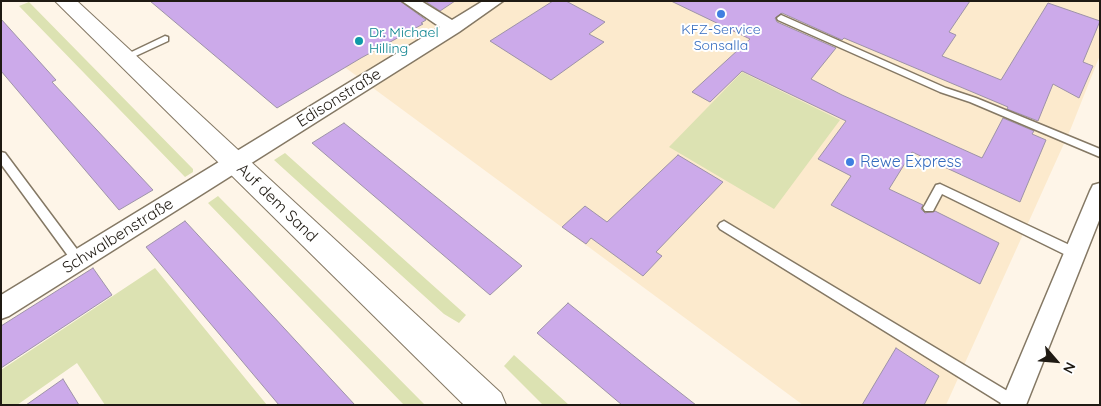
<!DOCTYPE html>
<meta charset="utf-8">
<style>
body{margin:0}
#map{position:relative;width:1101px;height:406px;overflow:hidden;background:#fef5e8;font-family:Quicksand,sans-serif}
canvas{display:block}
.frame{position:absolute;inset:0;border:2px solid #1f1a13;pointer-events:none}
.north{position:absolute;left:1031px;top:336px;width:50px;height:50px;-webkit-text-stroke:4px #fff;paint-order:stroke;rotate:117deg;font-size:14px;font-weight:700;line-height:20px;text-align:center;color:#1f1a13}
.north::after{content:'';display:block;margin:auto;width:18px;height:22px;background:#1f1a13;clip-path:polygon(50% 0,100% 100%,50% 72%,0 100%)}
</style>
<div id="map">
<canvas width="1101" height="406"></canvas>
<div class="frame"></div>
<div class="north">N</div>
</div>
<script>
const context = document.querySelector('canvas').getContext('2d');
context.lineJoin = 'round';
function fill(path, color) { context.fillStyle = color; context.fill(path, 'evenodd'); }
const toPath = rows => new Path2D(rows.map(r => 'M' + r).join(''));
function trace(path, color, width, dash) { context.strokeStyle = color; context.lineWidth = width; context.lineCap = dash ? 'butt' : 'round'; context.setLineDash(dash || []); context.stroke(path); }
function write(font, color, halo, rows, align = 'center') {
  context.font = font + ' Quicksand,sans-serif'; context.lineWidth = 4; context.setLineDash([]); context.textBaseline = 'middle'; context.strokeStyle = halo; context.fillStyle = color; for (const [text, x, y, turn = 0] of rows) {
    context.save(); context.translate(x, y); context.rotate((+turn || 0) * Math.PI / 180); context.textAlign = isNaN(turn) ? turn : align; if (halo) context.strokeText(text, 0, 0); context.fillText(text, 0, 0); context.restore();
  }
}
fill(toPath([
 [255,1,1100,1,1100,55,1071,128,946,405,803,405]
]), '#fceacd');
fill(toPath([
 [29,2,193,169,193,172,185,177,19,6],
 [742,72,840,120,774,209,669,147],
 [285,153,466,315,459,323,444,314,274,160],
 [218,196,425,405,404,405,208,203],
 [155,268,267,405,105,405,77,363,17,405,1,405,1,370],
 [514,355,569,405,543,405,504,366]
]), '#dce2b2');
const building = toPath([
 [150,1,400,1,426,20,421,23,423,24,361,58,277,108,150,1],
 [425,1,455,1,440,11,425,1],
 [553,1,566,1,605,22,589,34,604,42,551,80,490,41,553,1],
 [671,1,970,1,949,32,956,35,942,56,1001,80,1048,3,1100,21,1083,62,1093,66,1079,98,1053,84,1038,121,1007,109,1008,107,844,38,842,40,782,13,775,18,777,22,836,48,811,79,842,95,982,158,1003,118,1034,131,1032,134,1046,140,1020,202,912,152,889,189,923,205,921,209,925,213,935,211,999,243,980,284,831,205,851,176,818,159,846,121,742,71,710,102,692,92,750,39,671,1],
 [1,19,56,80,52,82,153,190,119,210,1,71,1,19],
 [344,123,487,238,522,266,490,295,312,143,344,123],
 [678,155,723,182,656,252,662,256,643,276,591,238,586,244,562,227,585,206,607,222,678,155],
 [185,221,248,289,355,405,279,405,146,247,185,221],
 [93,268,112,295,1,368,1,326,93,268],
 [568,303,650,369,696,405,622,405,537,333,568,303],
 [896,348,939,376,924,405,862,405,896,348],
 [63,379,79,405,26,405,63,379]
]);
fill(building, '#ccaaea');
trace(building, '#9e93a8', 1);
const service = toPath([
 [781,15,946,88,976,98,1100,149,1100,157,970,102,940,92,778,20,777,18,781,15],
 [165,36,168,37,168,41,127,60,121,60,119,58,165,36],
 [1,152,5,153,82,256,84,260,82,264,78,265,74,264,1,164,1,152],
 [940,184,1078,249,1080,253,1078,257,1074,258,1070,257,942,194,933,211,925,211,923,208,925,205,936,185,940,184],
 [724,221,1019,398,1020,405,1004,405,720,229,718,226,720,223,724,221]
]);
const minor = toPath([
 [402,1,421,1,452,20,483,1,503,1,459,32,9,316,1,319,1,295,440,27,402,1],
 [1100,183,1100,218,1026,405,1000,405,1090,191,1093,185,1100,183]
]);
const tertiary = toPath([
 [55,1,77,1,501,393,506,405,464,405,55,1]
]);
trace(service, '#847864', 3);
trace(minor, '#847864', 3);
trace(tertiary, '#847864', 2);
fill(service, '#fff');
fill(minor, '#fff');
fill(tertiary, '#fff');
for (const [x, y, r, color] of [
 [721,14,5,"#3f7fe0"],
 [359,41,5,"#0f9aa8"],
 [850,162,5,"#3f7fe0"]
]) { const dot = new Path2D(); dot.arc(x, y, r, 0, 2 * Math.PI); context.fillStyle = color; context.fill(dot); trace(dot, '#fff', 2); }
write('14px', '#366cbe', '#fff', [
 ["KFZ-Service",721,30],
 ["Sonsalla",721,46]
]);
write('14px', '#0d838f', '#fff', [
 ["Dr. Michael",369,33],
 ["Hilling",369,49]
], 'left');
write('16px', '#1f1a13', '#fff', [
 ["Edisonstraße",339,98,-32],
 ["Auf dem Sand",277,203,44],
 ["Schwalbenstraße",118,236,-32]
]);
write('16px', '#366cbe', '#fff', [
 ["Rewe Express",860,162]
], 'left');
</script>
